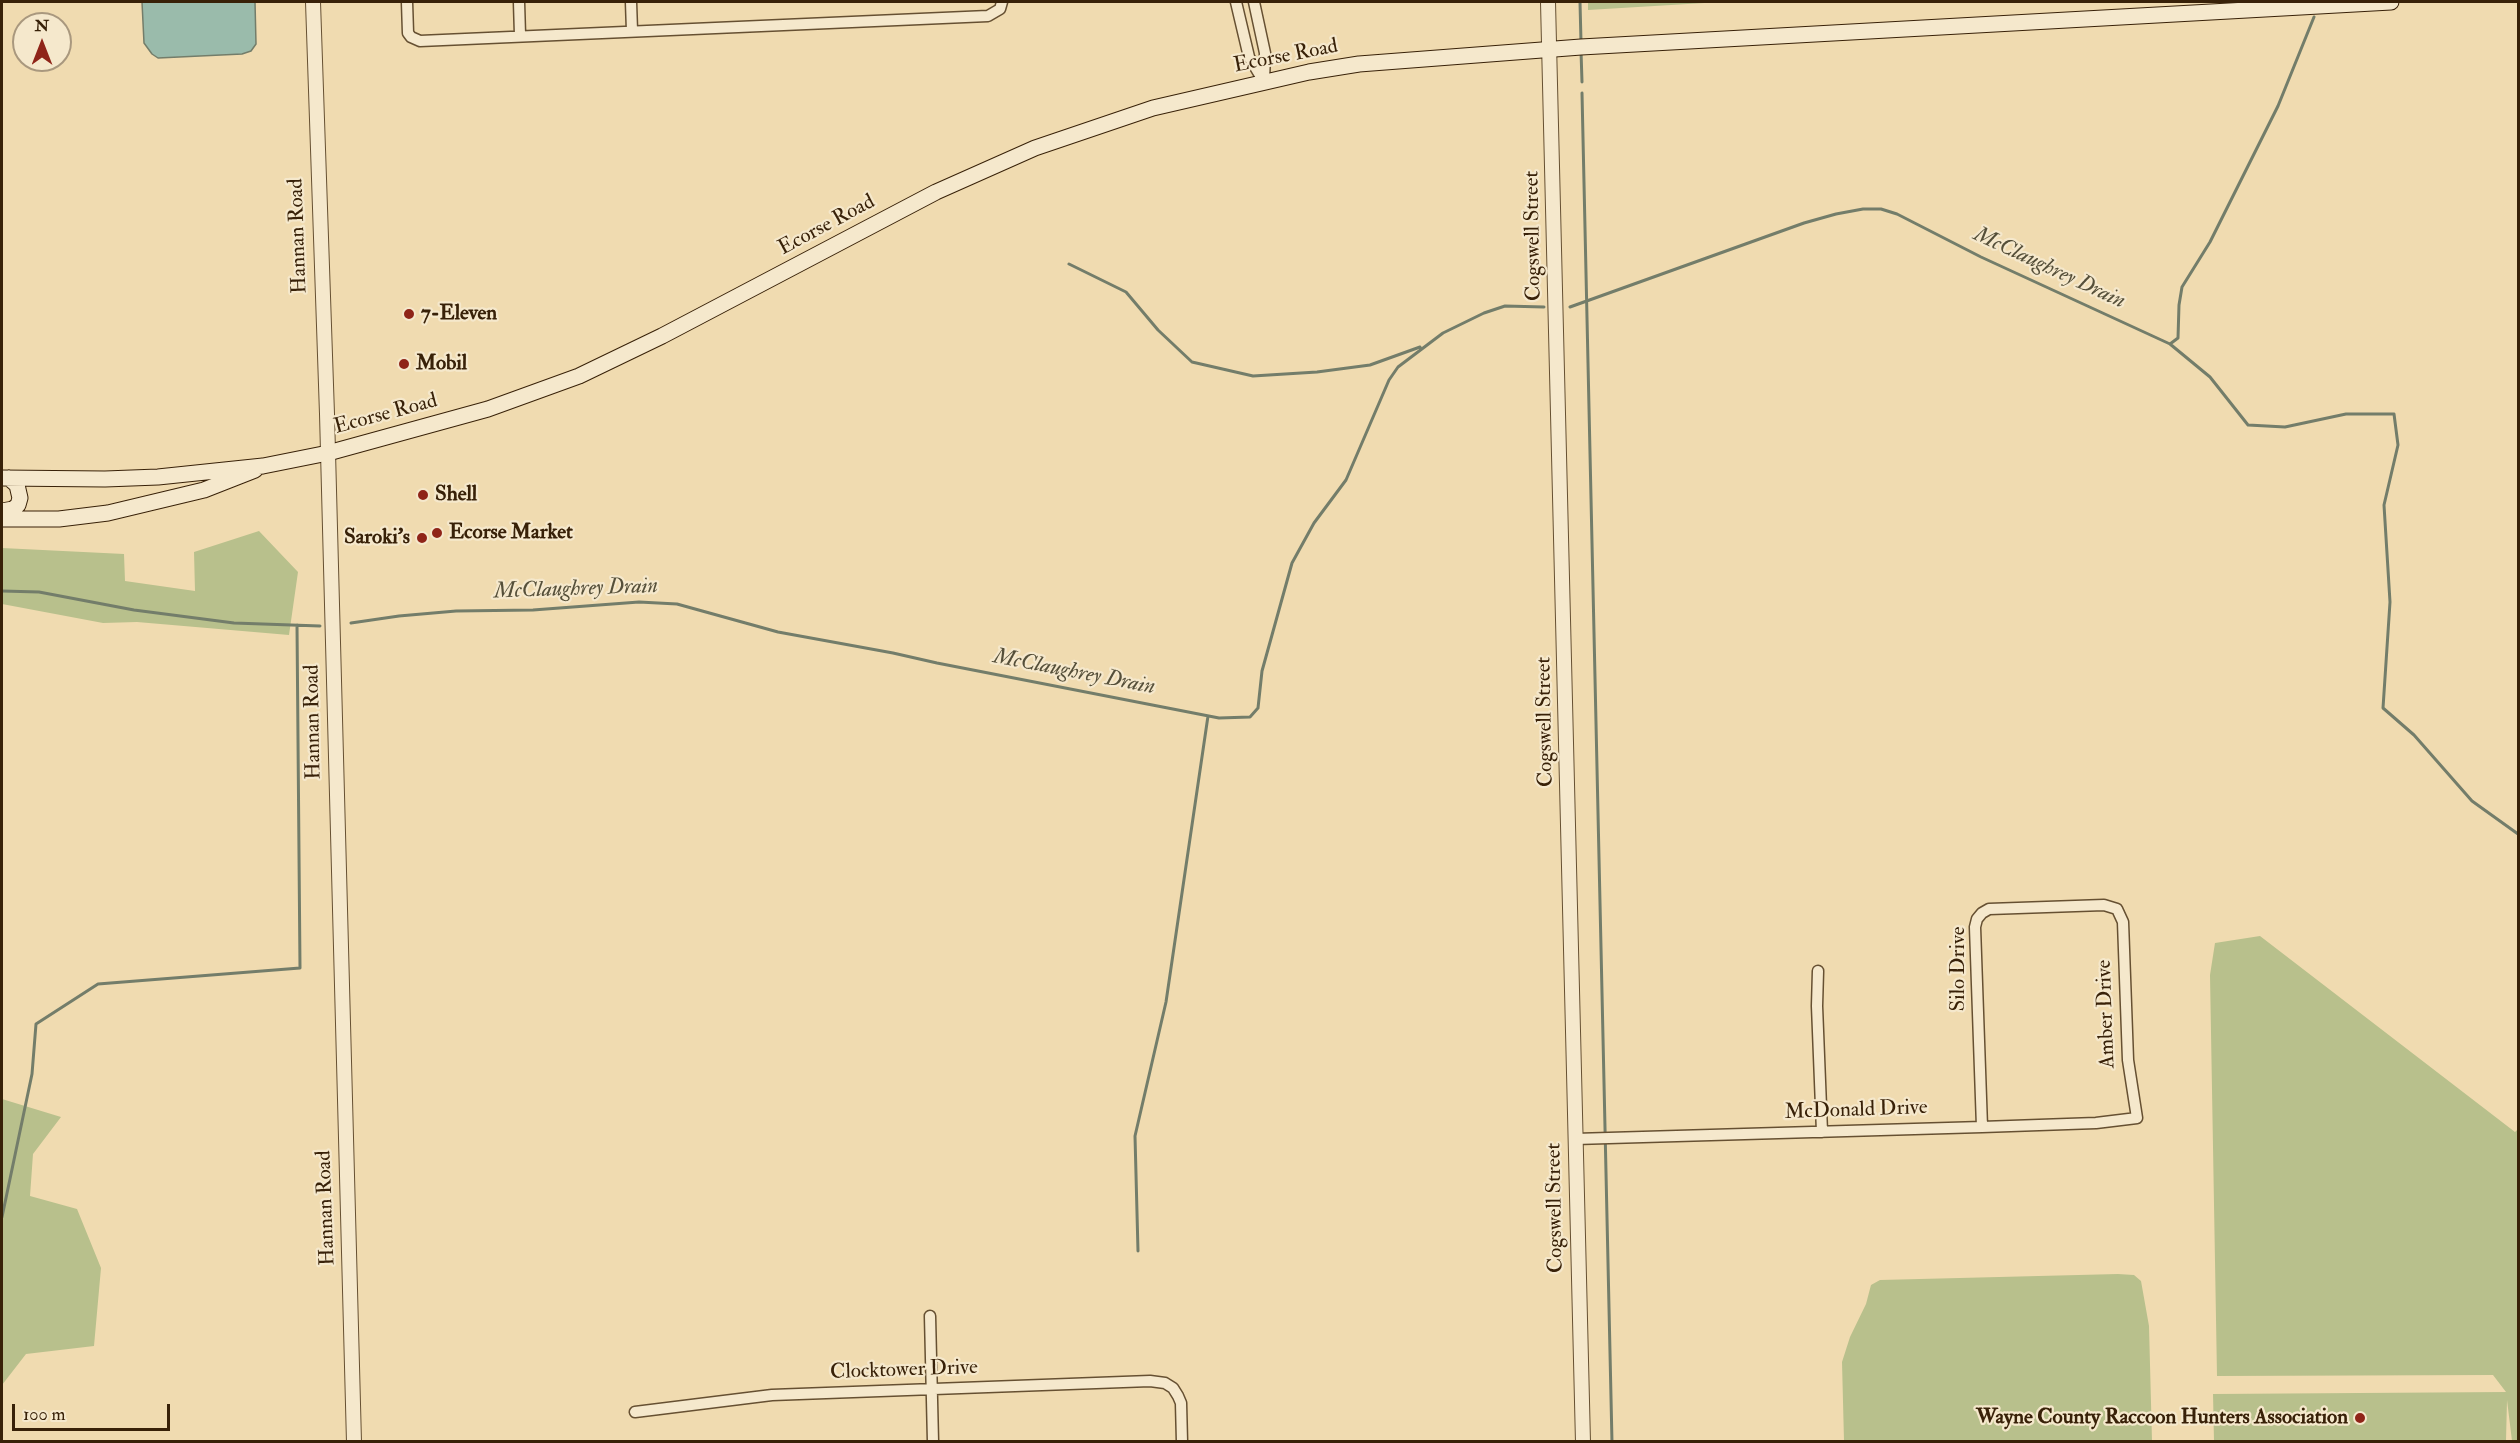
<!DOCTYPE html>
<style>
body{margin:0}
#map{position:relative;width:2520px;height:1443px;overflow:hidden;background:#f0dbb0;font-family:"IM FELL Double Pica",serif}
canvas{display:block}
.frame{position:absolute;inset:0;border:3px solid #382108;pointer-events:none}
.north{position:absolute;left:12px;top:12px;width:60px;height:60px;box-sizing:border-box;background:#f5e8cc;border:2px solid #a9987e;border-radius:50%;rotate:0deg;font-size:16px;font-weight:700;line-height:24px;text-align:center;color:#382108}
.north::after{content:'';display:block;margin:auto;width:21px;height:27px;background:#8f2418;clip-path:polygon(50% 0,100% 100%,50% 72%,0 100%)}
.scale{position:absolute;left:12px;top:1404px;width:158px;height:27px;box-sizing:border-box;border:3px solid #382108;border-top:0;padding-left:8px;font-size:18px;line-height:21px;white-space:nowrap;color:#382108;-webkit-text-stroke:4px #f5e8cc;paint-order:stroke}
</style>
<div id="map">
<canvas width="2520" height="1443"></canvas>
<div class="frame"></div>
<div class="north">N</div>
<div class="scale">100 m</div>
</div>
<script>
const context = document.querySelector('canvas').getContext('2d');
context.lineJoin = 'round';
function fill(path, color) { context.fillStyle = color; context.fill(path, 'evenodd'); }
const toPath = rows => new Path2D(rows.map(r => 'M' + r).join(''));
function trace(path, color, width, dash) { context.strokeStyle = color; context.lineWidth = width; context.lineCap = dash ? 'butt' : 'round'; context.setLineDash(dash || []); context.stroke(path); }
function write(font, color, halo, rows, align = 'center') {
  context.font = font + ' "IM FELL Double Pica",serif'; context.lineWidth = 4.5; context.setLineDash([]); context.textBaseline = 'middle'; context.strokeStyle = halo; context.fillStyle = color; for (const [text, x, y, turn = 0] of rows) {
    context.save(); context.translate(x, y); context.rotate((+turn || 0) * Math.PI / 180); context.textAlign = isNaN(turn) ? turn : align; if (halo) context.strokeText(text, 0, 0); context.fillText(text, 0, 0); context.restore();
  }
}
fill(toPath([
 [1588,2,1721,2,1588,10],
 [259,531,298,572,289,635,137,622,103,623,2,604,2,548,124,554,125,581,195,591,194,552],
 [2260,936,2515,1132,2518,1129,2518,1441,2512,1441,2507,1400,2506,1441,2214,1441,2213,1394,2506,1392,2493,1375,2217,1376,2210,975,2215,943],
 [2,1099,61,1117,33,1154,30,1196,77,1209,101,1268,94,1346,26,1354,2,1385],
 [2118,1274,2134,1275,2141,1281,2149,1326,2152,1441,1844,1441,1842,1362,1850,1337,1866,1304,1871,1285,1880,1280]
]), '#b8c08c');
const water = toPath([
 [142,2,255,2,256,44,251,51,242,54,158,58,152,54,144,43,142,2]
]);
fill(water, '#9abbab');
trace(water, '#737d6a', 1.5);
trace(toPath([
 [1580,2,1581,42],
 [1581,51,1582,82],
 [1582,93,1612,1442],
 [1069,264,1126,292,1158,330,1192,362,1253,376,1317,372,1370,365,1420,347],
 [1570,307,1804,223,1836,214,1863,209,1881,209,1897,214,1981,257,2170,344,2210,377,2248,425,2285,427,2346,414,2394,414,2398,445,2384,505,2390,602,2383,708,2414,735,2472,801,2518,834],
 [2170,344,2178,338,2179,305,2182,287,2210,242,2278,106,2314,17],
 [2,591,39,592,134,610,234,623,320,626],
 [351,623,399,616,456,611,533,610,639,602,677,604,778,632,893,653,937,663,1219,718,1250,717,1258,708,1262,671,1292,563,1314,523,1346,480,1389,380,1398,367,1443,333,1484,313,1505,306,1544,307],
 [2,1217,32,1074,36,1024,98,984,300,968,297,625],
 [1138,1251,1135,1136,1166,1002,1208,716]
]), '#737d6a', 3);
const minor = toPath([
 [407,2,408,33,411,37,420,41,988,16,1000,9,1002,2],
 [519,2,520,35],
 [631,2,632,31],
 [1236,2,1249,57,1264,82],
 [1254,2,1265,53,1264,81],
 [1818,971,1817,1006,1822,1132],
 [1575,1139,1982,1127,2096,1123,2137,1118,2128,1060,2123,922,2117,909,2104,905,1989,909,1982,913,1977,919,1975,927,1982,1127],
 [930,1316,933,1442],
 [635,1412,772,1395,1150,1381,1165,1383,1173,1388,1178,1396,1181,1403,1182,1442]
]);
const tertiary = toPath([
 [313,2,327,414,354,1442],
 [1548,2,1583,1442]
]);
const secondary = toPath([
 [2,478,105,479,158,477,263,466,328,453,488,409,579,376,662,336,936,192,1035,148,1153,108,1309,72,1359,64,1581,47,2391,2],
 [2,511,13,509,18,505,20,498,17,485,9,478],
 [2,519,59,519,108,513,204,490,255,470]
]);
trace(minor, '#665032', 13);
trace(tertiary, '#665032', 16);
trace(secondary, '#382108', 17);
trace(minor, '#f5e8cc', 10);
trace(tertiary, '#f5e8cc', 14);
trace(secondary, '#f5e8cc', 15);
for (const [x, y, r, color] of [
 [409,314,6,"#8f2418"],
 [404,364,6,"#8f2418"],
 [423,495,6,"#8f2418"],
 [437,533,6,"#8f2418"],
 [422,538,6,"#8f2418"],
 [2360,1418,6,"#8f2418"]
]) { const dot = new Path2D(); dot.arc(x, y, r, 0, 2 * Math.PI); context.fillStyle = color; context.fill(dot); trace(dot, '#f5e8cc', 2); }
write('21px', '#382108', '#f5e8cc', [
 ["Ecorse Road",1286,57,-11],
 ["Ecorse Road",827,226,-28],
 ["Hannan Road",299,236,-92],
 ["Cogswell Street",1534,236,-91],
 ["Ecorse Road",386,415,-15],
 ["Hannan Road",314,722,-91],
 ["Cogswell Street",1546,722,-91],
 ["Silo Drive",1959,969,-90],
 ["Amber Drive",2107,1014,-92],
 ["McDonald Drive",1856,1111,-2],
 ["Hannan Road",327,1208,-92],
 ["Cogswell Street",1556,1208,-91],
 ["Clocktower Drive",904,1371,-2]
]);
write('bold 21px', '#382108', '#f5e8cc', [
 ["7-Eleven",421,314],
 ["Mobil",416,364],
 ["Shell",435,495],
 ["Ecorse Market",449,533],
 ["Saroki's",410,538,"right"],
 ["Wayne County Raccoon Hunters Association",2348,1418,"right"]
], 'left');
write('italic 22px', '#554f39', '#f5e8cc', [
 ["McClaughrey Drain",2049,269,25],
 ["McClaughrey Drain",576,590,-2],
 ["McClaughrey Drain",1074,673,11]
]);
</script>
